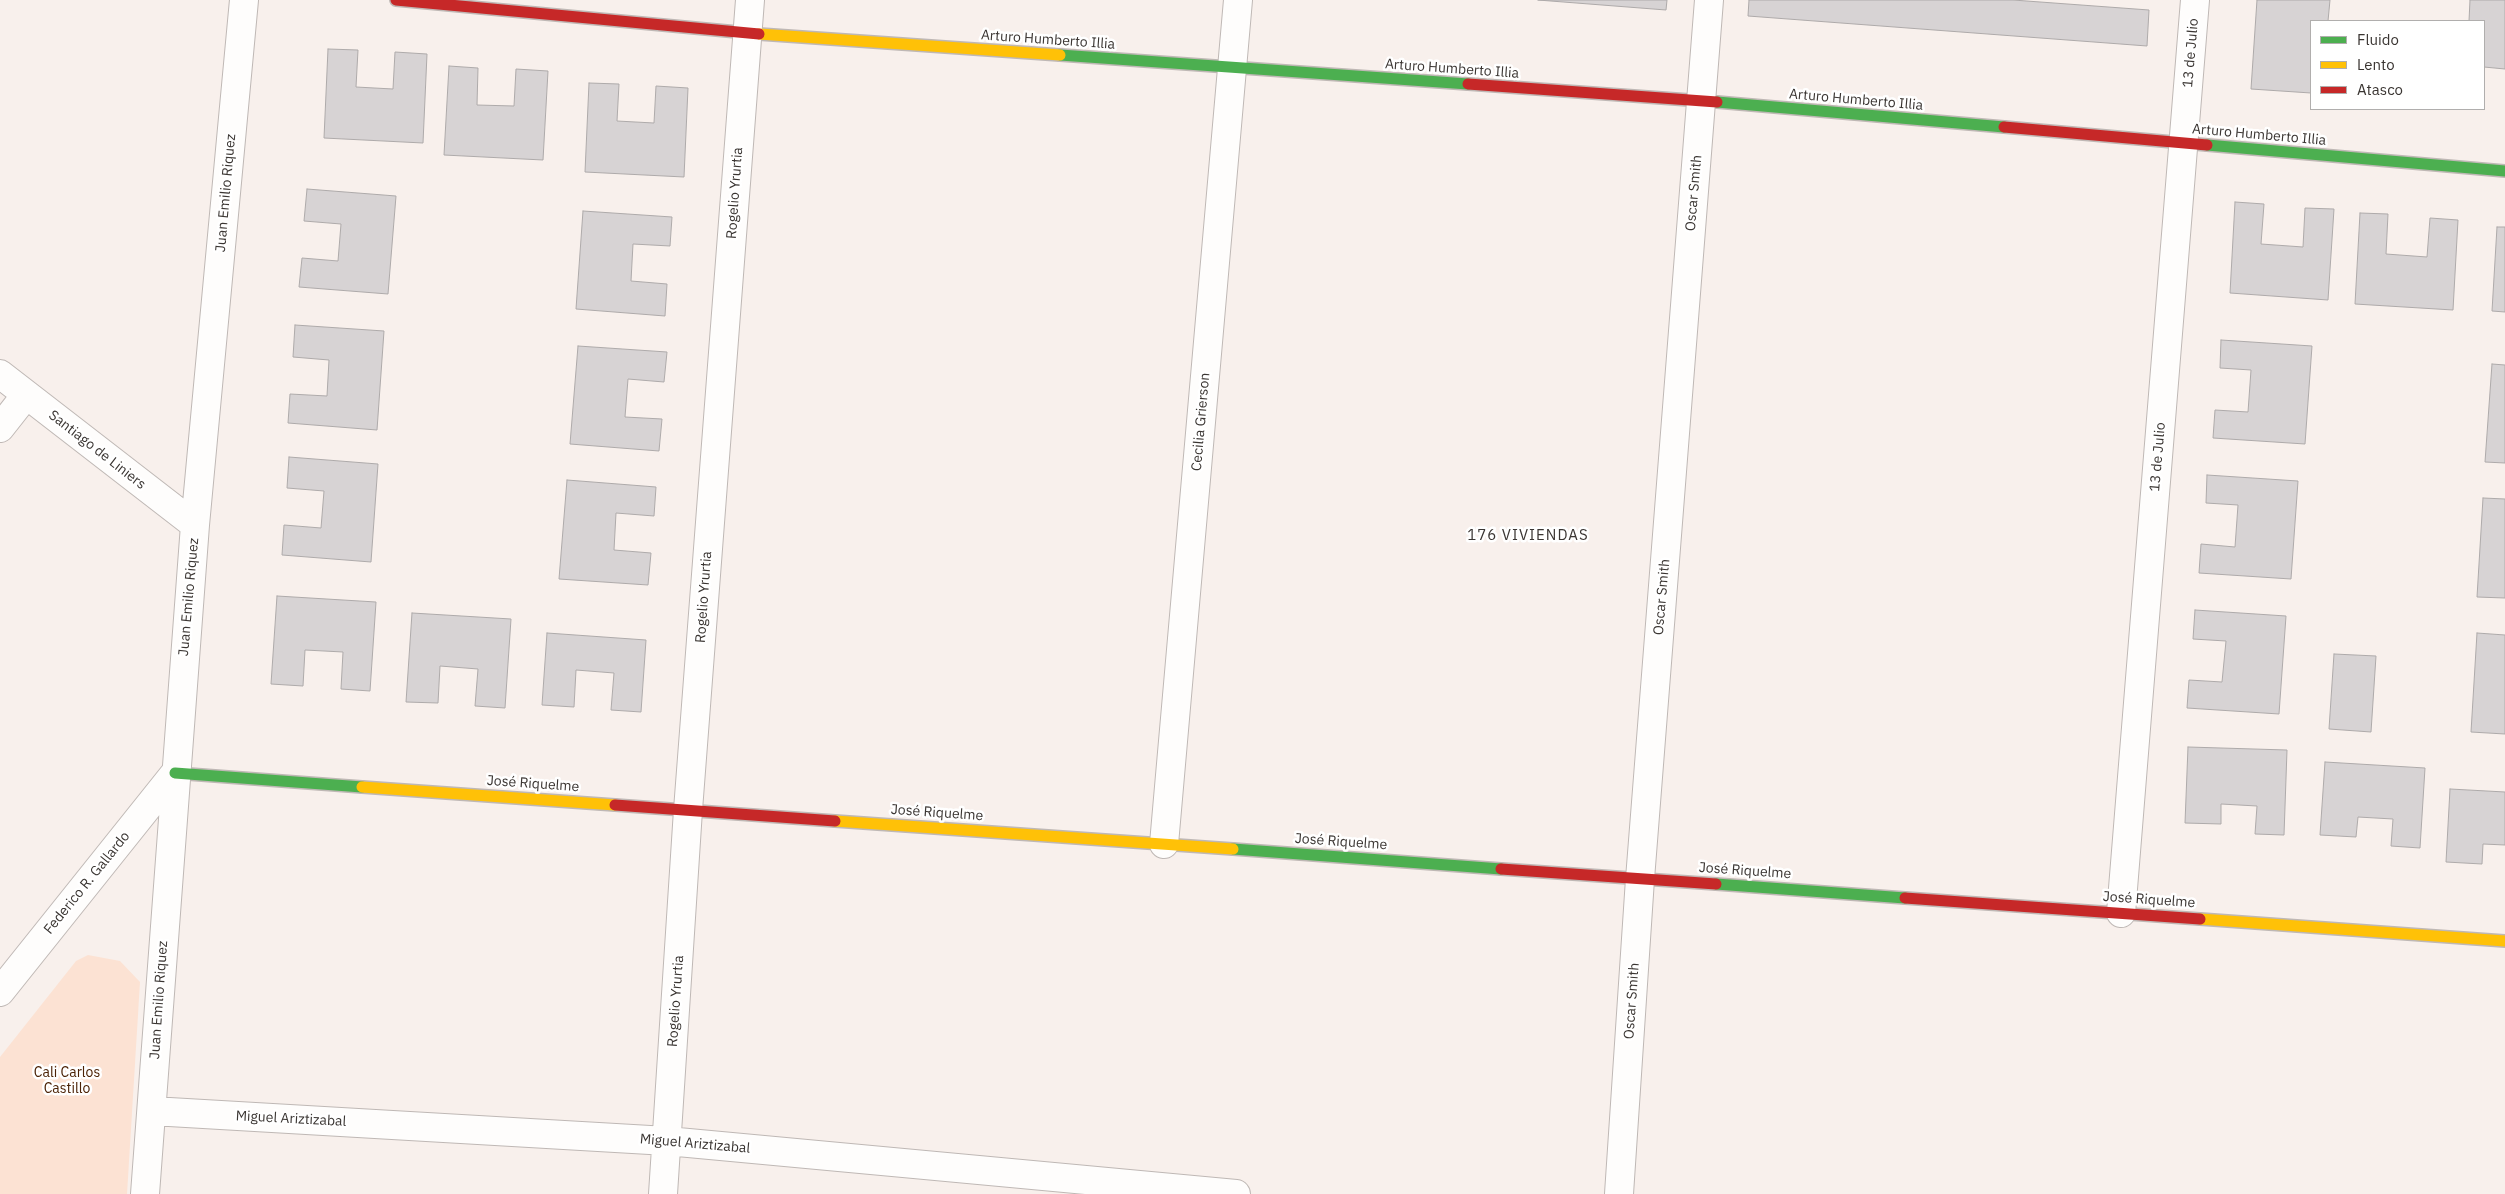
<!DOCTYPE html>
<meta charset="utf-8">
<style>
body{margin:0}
#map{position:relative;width:2505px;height:1194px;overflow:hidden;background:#f8f0ec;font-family:"IBM Plex Sans",sans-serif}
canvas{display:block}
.legend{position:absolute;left:2310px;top:20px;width:175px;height:90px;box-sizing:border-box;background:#fff;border:1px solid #b0aead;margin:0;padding:6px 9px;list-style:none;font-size:15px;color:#3a3532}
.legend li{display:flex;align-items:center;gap:10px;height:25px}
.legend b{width:25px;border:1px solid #b0aead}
</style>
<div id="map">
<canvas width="2505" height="1194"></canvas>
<ul class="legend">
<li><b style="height:6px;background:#4caf50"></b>Fluido</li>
<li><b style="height:6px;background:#ffc107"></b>Lento</li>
<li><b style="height:6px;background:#c62828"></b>Atasco</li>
</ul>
</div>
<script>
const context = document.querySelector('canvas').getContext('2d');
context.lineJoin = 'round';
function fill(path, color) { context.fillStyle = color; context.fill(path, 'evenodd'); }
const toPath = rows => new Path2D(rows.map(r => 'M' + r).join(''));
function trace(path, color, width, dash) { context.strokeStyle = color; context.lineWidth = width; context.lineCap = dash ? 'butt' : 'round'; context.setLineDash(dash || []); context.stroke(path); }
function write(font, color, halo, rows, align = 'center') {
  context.font = font + ' "IBM Plex Sans",sans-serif'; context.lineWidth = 5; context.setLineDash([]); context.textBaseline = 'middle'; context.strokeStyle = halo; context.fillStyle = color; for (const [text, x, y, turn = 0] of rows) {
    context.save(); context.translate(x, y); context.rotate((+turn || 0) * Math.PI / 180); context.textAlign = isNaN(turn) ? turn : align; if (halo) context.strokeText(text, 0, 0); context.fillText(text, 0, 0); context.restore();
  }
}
fill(toPath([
 [88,955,120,961,140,982,127,1194,0,1194,0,1057,76,961]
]), '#fce2d3');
const building = toPath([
 [1538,0,1667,0,1666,10,1538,0],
 [1749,0,2013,0,2149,10,2147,46,1748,16,1749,0],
 [2257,0,2330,0,2328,21,2311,21,2311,93,2251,89,2257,0],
 [2470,0,2505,0,2505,69,2484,67,2484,21,2469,21,2470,0],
 [328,49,358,50,356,87,393,89,395,52,427,54,423,143,324,138,328,49],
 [449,66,478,68,477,105,514,106,516,69,548,71,543,160,444,155,449,66],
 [589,83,619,84,617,121,654,123,656,86,688,88,684,177,585,172,589,83],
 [307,189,396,196,388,294,299,287,302,258,338,261,341,224,304,221,307,189],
 [2235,202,2264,204,2261,244,2303,247,2305,208,2334,209,2328,300,2230,293,2235,202],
 [583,211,672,217,670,246,633,244,631,281,667,284,665,316,576,309,583,211],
 [2360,213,2388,214,2386,254,2427,257,2430,218,2458,220,2453,310,2355,304,2360,213],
 [2497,227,2505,227,2505,312,2492,311,2497,227],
 [295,325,384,331,377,430,288,423,290,394,327,396,329,360,293,357,295,325],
 [2221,340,2312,346,2305,444,2213,438,2215,410,2248,412,2251,370,2220,368,2221,340],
 [578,346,667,352,664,382,628,379,625,417,662,419,659,451,570,444,578,346],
 [2492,364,2505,365,2505,463,2485,462,2492,364],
 [289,457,378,464,371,562,282,555,284,525,321,528,324,491,287,488,289,457],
 [2207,475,2298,481,2291,579,2199,573,2201,544,2235,547,2238,505,2206,503,2207,475],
 [567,480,656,487,654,516,616,513,614,550,651,553,648,585,559,579,567,480],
 [2483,498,2505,499,2505,598,2477,597,2483,498],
 [277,596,376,602,370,691,341,689,343,652,305,650,303,686,271,684,277,596],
 [2195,610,2286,616,2279,714,2187,708,2189,680,2222,682,2226,641,2193,639,2195,610],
 [412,613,511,619,505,708,475,706,478,669,440,666,438,703,406,702,412,613],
 [547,633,646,640,641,712,611,710,614,673,576,670,574,707,542,705,547,633],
 [2477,633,2505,635,2505,734,2471,732,2477,633],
 [2334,654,2376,656,2371,732,2329,729,2334,654],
 [2188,747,2287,750,2284,835,2255,834,2257,806,2221,804,2221,824,2185,823,2188,747],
 [2325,762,2425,768,2420,848,2391,846,2393,819,2358,817,2356,837,2320,835,2325,762],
 [2450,789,2505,792,2505,845,2483,844,2482,864,2446,862,2450,789]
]);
fill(building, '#d7d3d4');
trace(building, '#aeaaaa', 1);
const street = toPath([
 [0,374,195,525],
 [0,428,26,395],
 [1164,844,1238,0],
 [2121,913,2195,0],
 [0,992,175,773],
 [152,1111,667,1141,1236,1194],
 [145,1194,195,525,244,0],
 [663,1194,688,810,750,0],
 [1619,1194,1640,879,1709,0]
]);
const fast = toPath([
 [1060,55,1468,84],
 [1717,102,2004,127],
 [2207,145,2505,171],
 [175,773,362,787],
 [1233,849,1501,869],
 [1716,884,1905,898]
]);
const slow = toPath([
 [759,34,1060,55],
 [362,787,615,805],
 [835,821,1233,849],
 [2200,919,2505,941]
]);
const jam = toPath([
 [396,0,759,34],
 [1468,84,1717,102],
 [2004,127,2207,145],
 [615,805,835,821],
 [1501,869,1716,884],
 [1905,898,2200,919]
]);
trace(street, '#bfb8b5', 30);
trace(fast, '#bfb8b5', 14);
trace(slow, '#bfb8b5', 14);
trace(jam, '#bfb8b5', 14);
trace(street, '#fefdfc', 28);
trace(fast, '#4caf50', 11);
trace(slow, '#ffc107', 11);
trace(jam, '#c62828', 11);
write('14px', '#3a3532', '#fff', [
 ["Arturo Humberto Illia",1048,40,4],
 ["13 de Julio",2191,53,-85],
 ["Arturo Humberto Illia",1452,69,4],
 ["Arturo Humberto Illia",1856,100,5],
 ["Arturo Humberto Illia",2259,135,5],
 ["Juan Emilio Riquez",226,193,-85],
 ["Rogelio Yrurtia",735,193,-86],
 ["Oscar Smith",1694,193,-85],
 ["Cecilia Grierson",1201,422,-85],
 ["Santiago de Liniers",97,450,38],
 ["13 de Julio",2158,457,-85],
 ["Juan Emilio Riquez",189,597,-85],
 ["Rogelio Yrurtia",704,597,-86],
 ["Oscar Smith",1662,597,-85],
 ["José Riquelme",533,784,4],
 ["José Riquelme",937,813,4],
 ["José Riquelme",1341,842,4],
 ["José Riquelme",1745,871,4],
 ["Federico R. Gallardo",87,883,-51],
 ["José Riquelme",2149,900,4],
 ["Juan Emilio Riquez",159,1000,-86],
 ["Rogelio Yrurtia",676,1001,-86],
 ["Oscar Smith",1632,1001,-86],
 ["Miguel Ariztizabal",291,1119,3],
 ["Miguel Ariztizabal",695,1144,5]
]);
write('14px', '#4b2205', '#fff', [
 ["Cali Carlos",67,1073],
 ["Castillo",67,1089]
]);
context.letterSpacing = '1px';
write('15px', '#3a3532', '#fff', [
 ["176 VIVIENDAS",1528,536]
]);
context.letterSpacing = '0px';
</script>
